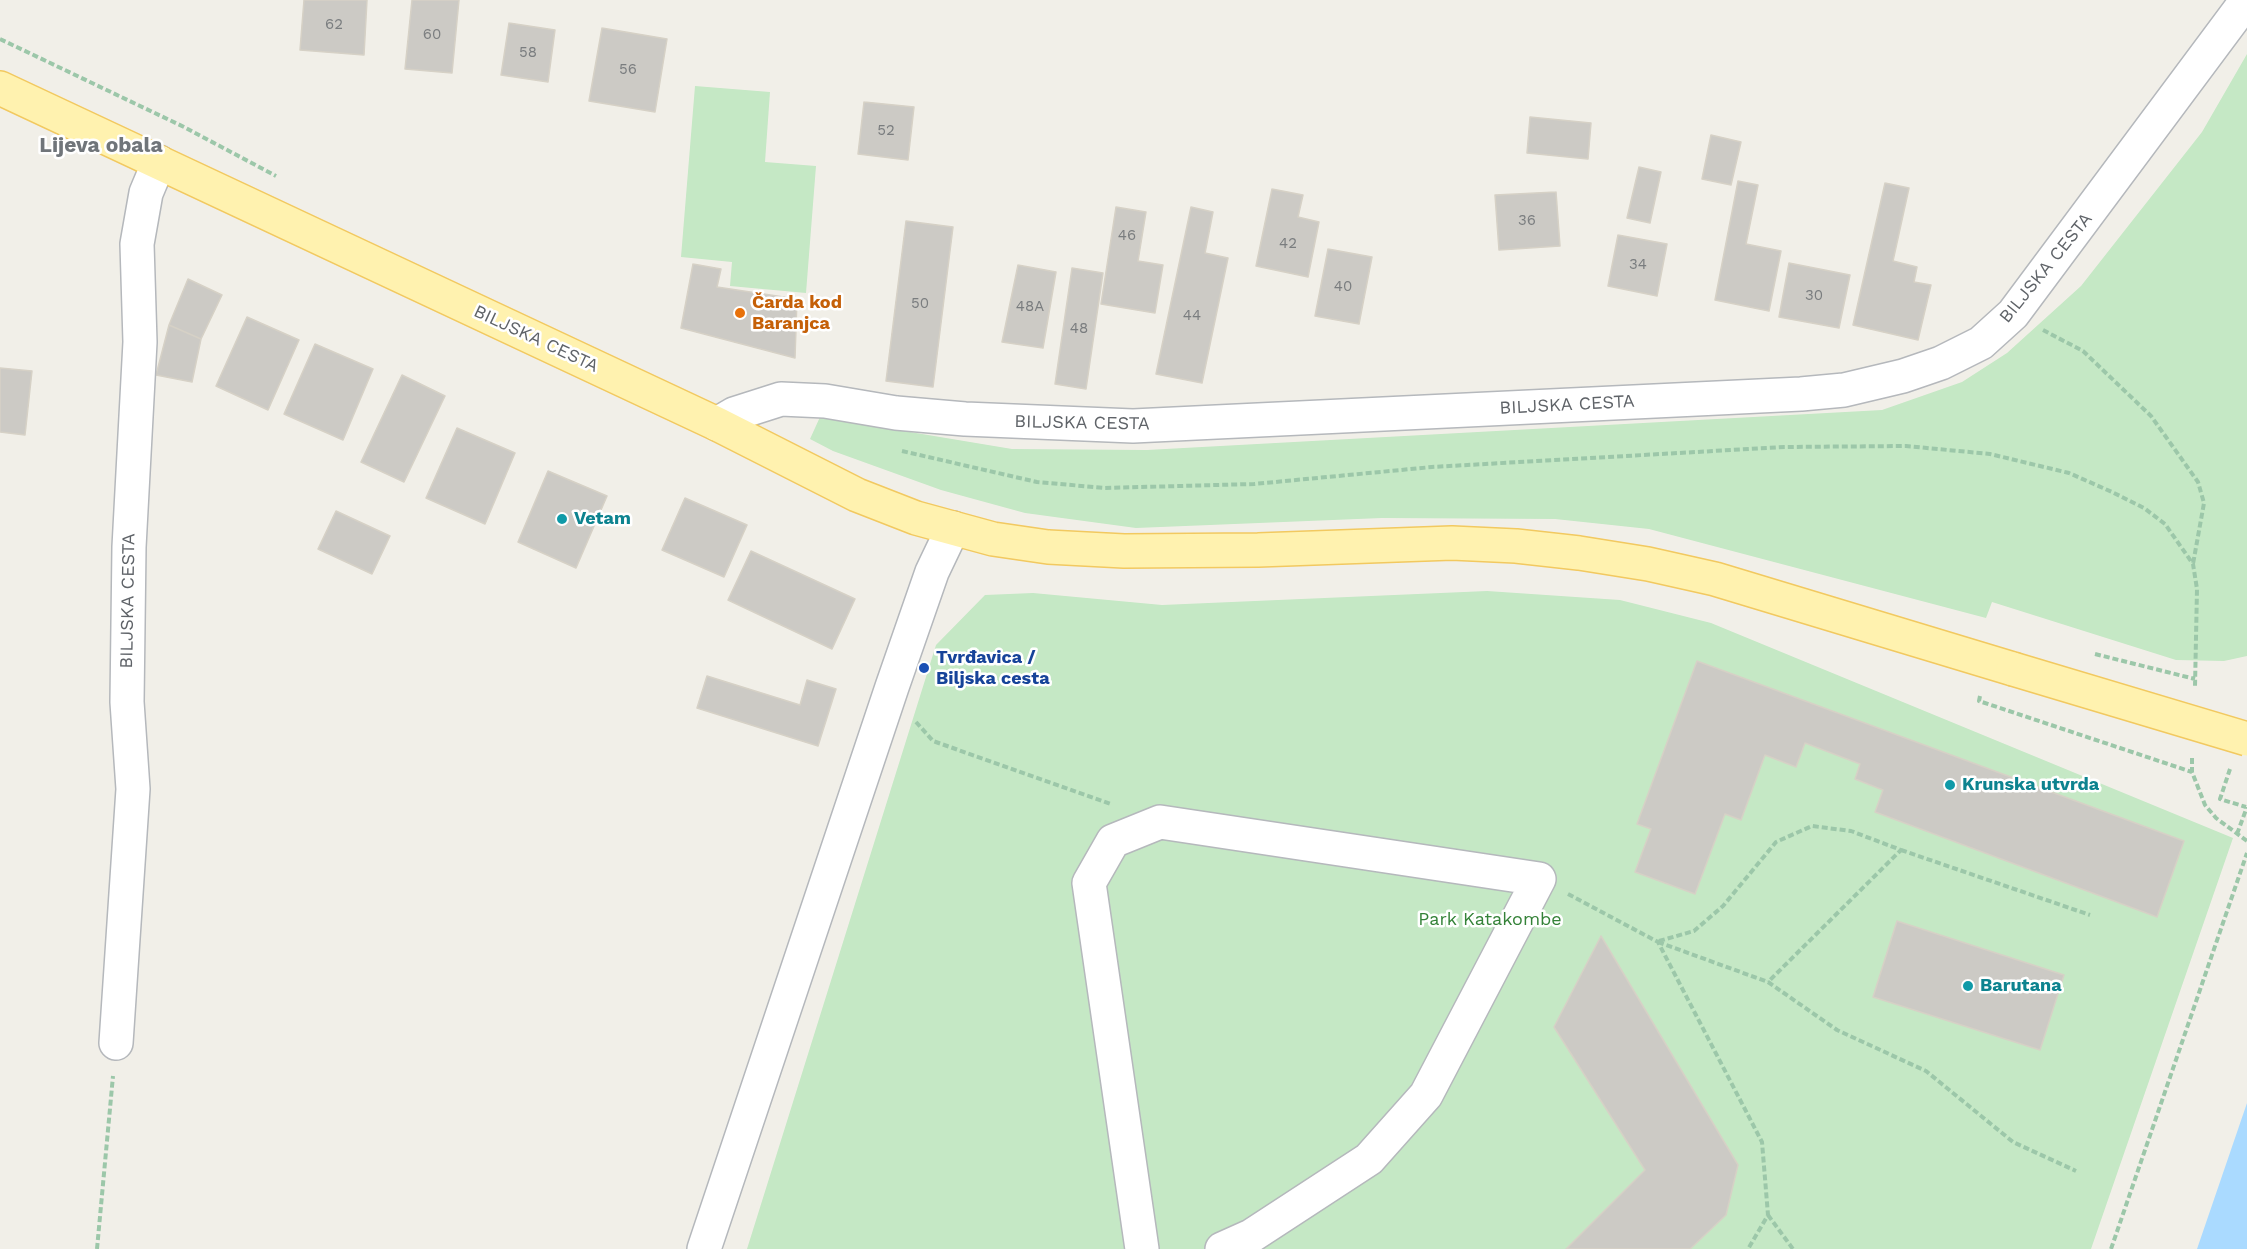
<!DOCTYPE html>
<meta charset="utf-8">
<style>
body{margin:0}
canvas{display:block;background:#f1efe8}
</style>
<canvas width="2247" height="1249"></canvas>
<script>
const context = document.querySelector('canvas').getContext('2d');
context.lineJoin = 'round';
function fill(path, color) { context.fillStyle = color; context.fill(path, 'evenodd'); }
const toPath = rows => new Path2D(rows.map(r => 'M' + r).join(''));
function trace(path, color, width, dash) { context.strokeStyle = color; context.lineWidth = width; context.lineCap = dash ? 'butt' : 'round'; context.setLineDash(dash || []); context.stroke(path); }
function write(font, color, halo, rows, align = 'center') {
  context.font = font + ' "Work Sans",sans-serif'; context.lineWidth = 5; context.setLineDash([]); context.textBaseline = 'middle'; context.strokeStyle = halo; context.fillStyle = color; for (const [text, x, y, turn = 0] of rows) {
    context.save(); context.translate(x, y); context.rotate((+turn || 0) * Math.PI / 180); context.textAlign = isNaN(turn) ? turn : align; if (halo) context.strokeText(text, 0, 0); context.fillText(text, 0, 0); context.restore();
  }
}
fill(toPath([
 [2247,54,2247,656,2224,661,2176,660,1992,602,1986,618,1649,529,1555,519,1382,518,1136,528,1025,513,941,490,833,451,810,439,820,417,1012,449,1147,450,1882,410,1962,382,2007,353,2081,286,2202,132],
 [695,86,770,92,765,162,816,166,806,293,730,286,732,262,681,257],
 [1487,591,1620,600,1711,623,2233,838,2091,1249,747,1249,936,645,985,595,1033,593,1162,605]
]), '#c5e8c5');
fill(toPath([
 [2247,1103,2247,1249,2197,1249]
]), '#aadaff');
const building = toPath([
 [304,0,367,0,364,55,300,50,304,0],
 [412,0,459,0,452,73,405,69,412,0],
 [509,23,555,30,548,82,501,75,509,23],
 [602,28,667,39,655,112,589,101,602,28],
 [864,102,914,107,908,160,858,154,864,102],
 [1530,117,1591,123,1588,159,1527,153,1530,117],
 [1711,135,1741,142,1731,185,1702,179,1711,135],
 [1639,167,1661,172,1650,223,1627,218,1639,167],
 [1738,181,1758,185,1746,244,1781,251,1769,311,1715,300,1738,181],
 [1885,183,1909,188,1893,261,1917,267,1914,282,1931,285,1918,340,1853,325,1885,183],
 [1272,189,1303,195,1298,217,1319,222,1308,277,1256,266,1272,189],
 [1556,192,1560,246,1499,250,1495,195,1556,192],
 [1116,207,1146,212,1138,261,1163,265,1155,313,1101,304,1116,207],
 [1191,207,1213,212,1205,253,1228,258,1202,383,1156,374,1191,207],
 [906,221,953,227,933,387,886,381,906,221],
 [1618,235,1667,244,1657,296,1608,286,1618,235],
 [1328,249,1372,257,1359,324,1315,316,1328,249],
 [1789,263,1850,275,1839,328,1779,317,1789,263],
 [693,264,721,269,717,287,797,299,795,358,681,328,693,264],
 [1018,265,1056,272,1043,348,1002,342,1018,265],
 [1072,268,1103,273,1086,389,1055,384,1072,268],
 [188,279,222,295,201,339,169,325,188,279],
 [247,317,299,340,268,410,216,386,247,317],
 [169,325,201,339,192,382,156,375,169,325],
 [315,344,373,369,343,440,284,414,315,344],
 [0,368,32,371,25,435,0,432,0,368],
 [402,375,445,396,404,482,361,462,402,375],
 [457,428,515,453,485,524,426,498,457,428],
 [548,471,607,496,576,568,518,542,548,471],
 [685,498,747,525,724,577,662,550,685,498],
 [336,511,390,536,372,574,318,549,336,511],
 [751,551,855,599,832,649,728,600,751,551],
 [1697,661,2184,841,2157,917,1875,812,1883,790,1855,779,1860,764,1805,743,1796,767,1765,755,1741,820,1725,814,1695,894,1635,872,1651,829,1637,824,1697,661],
 [707,676,800,705,807,680,836,689,818,746,697,708,707,676],
 [1897,921,2064,975,2040,1050,1873,997,1897,921],
 [1601,936,1738,1165,1726,1215,1690,1249,1566,1249,1645,1170,1554,1027,1601,936]
]);
fill(building, '#cccac5');
trace(building, '#d6d1c6', 1.5);
const minor = toPath([
 [717,424,734,414,781,399,825,401,896,413,965,419,1133,426,1801,394,1844,390,1903,376,1941,363,1981,343,2013,314,2247,0],
 [116,1043,133,789,127,702,129,547,140,342,137,244,146,193,159,162],
 [704,1249,892,687,932,572,953,528],
 [1142,1249,1089,883,1113,841,1160,822,1539,879,1426,1095,1369,1159,1251,1236,1222,1249]
]);
const major = toPath([
 [0,88,717,424,857,495,916,518,993,539,1048,547,1124,551,1258,550,1452,543,1516,546,1579,553,1648,564,1715,579,2013,669]
]);
trace(minor, '#b5b8bc', 36);
trace(major, '#f2c960', 36);
trace(toPath([
 [0,39,184,127,276,176],
 [2043,330,2083,351,2151,416,2198,482,2204,503,2193,564],
 [902,451,1037,482,1105,488,1254,484,1432,467,1784,447,1906,446,1990,454,2069,473,2112,492,2144,508,2165,524,2193,564,2197,589,2195,687],
 [2095,654,2195,679],
 [1980,696,1979,701,2192,772],
 [916,722,933,741,1111,804],
 [2192,758,2192,772,2205,805,2216,818,2247,841],
 [2230,769,2220,799,2246,807],
 [2237,834,2247,807],
 [1901,850,2090,915],
 [1568,894,1658,942,1762,1142,1768,1215,1748,1249],
 [1659,941,1694,931,1723,906,1776,842,1812,826,1851,831,1901,850,1768,982],
 [1658,942,1768,982,1837,1030,1926,1071,2013,1142,2076,1171],
 [1768,1215,1793,1249],
 [97,1249,113,1076],
 [2111,1249,2247,853]
]), '#9cc7a9', 4, [6, 3]);
trace(minor, '#fff', 33);
trace(major, '#fff2af', 33);
const majorBridge = toPath([
 [2013,669,2247,739]
]);
trace(majorBridge, '#f2c960', 36, []);
trace(majorBridge, '#fff2af', 33);
for (const [x, y, r, color] of [
 [740,313,6,"#e8710a"],
 [562,519,6,"#0f9aa8"],
 [924,668,6,"#1a4fb4"],
 [1950,785,6,"#0f9aa8"],
 [1968,986,6,"#0f9aa8"]
]) { const dot = new Path2D(); dot.arc(x, y, r, 0, 2 * Math.PI); context.fillStyle = color; context.fill(dot); trace(dot, '#fff', 2); }
write('15px', '#7a7d7f', null, [
 ["62",334,25],
 ["60",432,35],
 ["58",528,53],
 ["56",628,70],
 ["52",886,131],
 ["36",1527,221],
 ["46",1127,236],
 ["42",1288,244],
 ["34",1638,265],
 ["40",1343,287],
 ["30",1814,296],
 ["50",920,304],
 ["48A",1030,307],
 ["44",1192,316],
 ["48",1079,329]
]);
write('18px', '#5f6368', '#fff', [
 ["BILJSKA CESTA",2046,268,-51],
 ["BILJSKA CESTA",536,339,25],
 ["BILJSKA CESTA",1567,405,-3],
 ["BILJSKA CESTA",1082,423,1],
 ["BILJSKA CESTA",128,601,-89]
]);
write('bold 18px', '#c56008', '#fff', [
 ["Čarda kod",752,303],
 ["Baranjca",752,324]
], 'left');
write('bold 18px', '#0d838f', '#fff', [
 ["Vetam",574,519],
 ["Krunska utvrda",1962,785],
 ["Barutana",1980,986]
], 'left');
write('bold 18px', '#164399', '#fff', [
 ["Tvrđavica /",936,658],
 ["Biljska cesta",936,679]
], 'left');
write('18px', '#348238', '#fff', [
 ["Park Katakombe",1490,920]
]);
write('bold 21px', '#70757a', '#fff', [
 ["Lijeva obala",101,146]
]);
</script>
